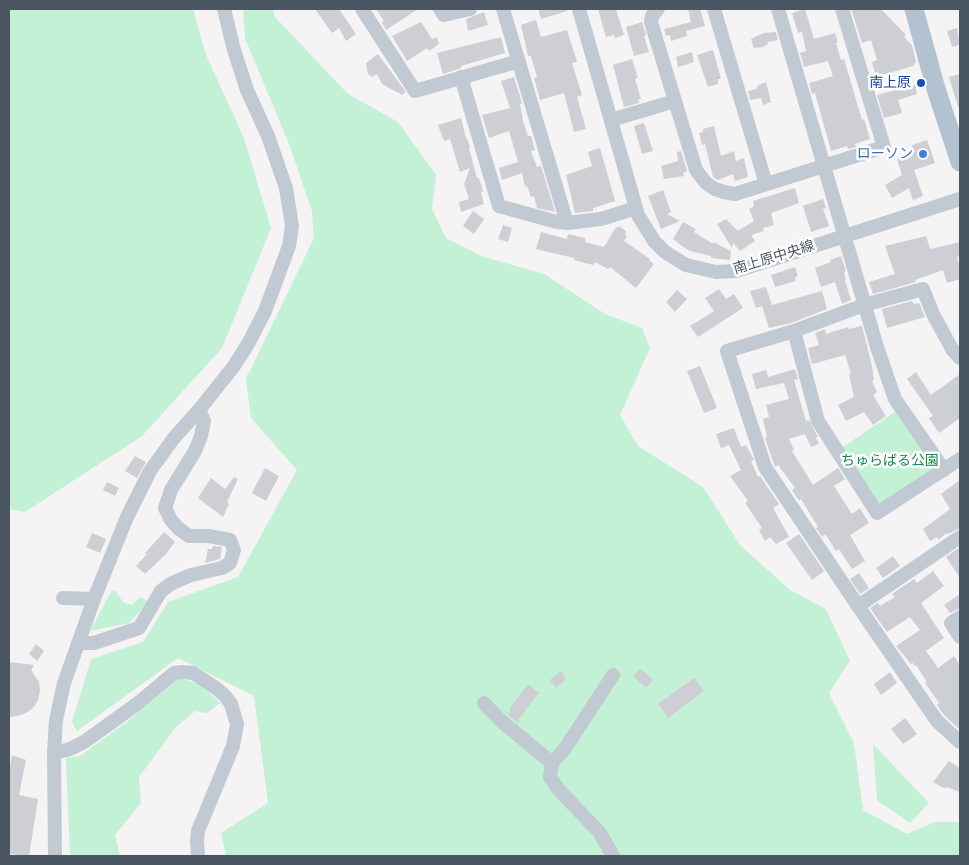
<!DOCTYPE html>
<meta charset="utf-8">
<style>
body{margin:0}
#map{position:relative;width:969px;height:865px;overflow:hidden;background:#f5f3f3;font-family:"Varela Round",sans-serif}
canvas{display:block}
.frame{position:absolute;inset:0;border:10px solid #4a5661;pointer-events:none}
</style>
<div id="map">
<canvas width="969" height="865"></canvas>
<div class="frame"></div>
</div>
<script>
const context = document.querySelector('canvas').getContext('2d');
context.lineJoin = 'round';
function fill(path, color) { context.fillStyle = color; context.fill(path, 'evenodd'); }
const toPath = rows => new Path2D(rows.map(r => 'M' + r).join(''));
function trace(path, color, width, dash) { context.strokeStyle = color; context.lineWidth = width; context.lineCap = dash ? 'butt' : 'round'; context.setLineDash(dash || []); context.stroke(path); }
function write(font, color, halo, rows, align = 'center') {
  context.font = font + ' "Varela Round","Noto Sans JP",sans-serif'; context.lineWidth = 5; context.setLineDash([]); context.textBaseline = 'middle'; context.strokeStyle = halo; context.fillStyle = color; for (const [text, x, y, turn = 0] of rows) {
    context.save(); context.translate(x, y); context.rotate((+turn || 0) * Math.PI / 180); context.textAlign = isNaN(turn) ? turn : align; if (halo) context.strokeText(text, 0, 0); context.fillText(text, 0, 0); context.restore();
  }
}
fill(toPath([
 [9,9,193,9,206,55,244,138,271,228,222,348,142,436,25,512,9,509],
 [243,9,273,9,275,17,348,94,398,122,436,175,432,209,446,238,481,256,544,274,605,314,642,328,650,348,620,415,638,446,703,487,740,545,790,590,826,609,850,661,829,693,854,743,863,810,907,834,935,822,960,822,960,856,226,856,221,833,268,803,254,696,178,658,77,731,72,722,91,659,143,642,168,602,238,577,297,470,251,418,246,379,314,238,312,211,289,144,245,38],
 [901,408,944,470,877,513,837,451],
 [112,590,116,592,123,602,132,605,140,597,143,598,148,602,129,623,90,631],
 [179,678,201,685,220,703,207,713,195,711,176,727,139,777,141,803,115,835,120,856,70,856,66,758,80,756,128,721],
 [873,744,929,803,910,823,877,800]
]), '#c3f1d5');
fill(toPath([
 [315,9,339,9,356,34,346,41,339,28,332,33],
 [376,9,418,9,386,30,382,22,384,21],
 [538,9,567,9,567,11,541,19],
 [598,9,616,9,624,35,615,38,614,35,606,37],
 [688,9,700,9,705,26,686,31,687,36,671,41,670,35,666,36,664,29,691,22],
 [805,9,814,39,835,33,838,43,836,43,841,60,844,59,862,120,864,119,870,139,855,144,856,147,848,149,847,146,831,151,815,93,812,94,809,83,833,76,828,61,804,67,800,53,806,51,802,32,798,33,792,13],
 [851,9,881,9,906,35,904,37,912,45,916,62,913,66,876,77,872,62,877,60,871,40,862,43],
 [484,12,488,25,468,31,466,19],
 [536,20,541,37,567,30,577,62,572,63,582,95,577,97,586,129,574,132,564,93,540,100,534,78,537,77,531,56,528,56,521,25],
 [421,22,432,39,437,37,439,44,429,51,427,48,407,61,392,36],
 [642,22,646,35,644,36,649,52,634,56,626,27],
 [957,28,960,45,952,47,947,31],
 [776,32,778,40,767,42,768,44,763,47,754,48,751,39,764,33],
 [501,37,505,53,461,66,461,68,443,74,437,53],
 [713,50,721,79,718,79,718,84,708,87,697,55],
 [692,52,694,62,678,67,676,57],
 [378,54,406,92,402,95,382,84,377,74,372,77,368,74,366,63],
 [632,59,638,78,635,79,641,99,638,100,639,103,624,107,613,65],
 [960,74,960,107,958,107,949,77],
 [514,77,522,103,520,104,523,121,528,136,531,136,535,150,531,151,537,167,541,166,555,212,537,208,534,196,531,197,527,186,525,187,522,173,502,180,499,168,518,162,509,131,489,138,482,115,510,108,501,81],
 [766,82,771,102,763,105,761,98,750,100,748,91,757,89,757,86],
 [915,85,917,94,898,100,902,113,884,118,877,95],
 [461,118,466,138,467,138,470,147,469,148,477,178,479,178,483,191,481,192,484,204,461,212,459,202,469,199,464,184,470,168,460,172,450,139,444,141,438,125],
 [644,123,653,151,642,154,634,126],
 [714,126,721,156,734,151,736,161,744,158,748,177,735,181,733,174,718,180,713,177,705,144,702,145,699,133,703,132,703,129],
 [927,140,935,163,914,170,923,196,913,200,909,188,892,198,885,185,902,175,897,159,914,153,912,145],
 [600,148,615,201,593,208,593,211,575,213,566,175,592,166,588,152],
 [681,151,687,171,683,173,684,176,664,179,661,166,678,161,677,152],
 [795,188,799,203,771,213,774,225,763,228,764,231,751,235,755,241,740,251,733,243,732,248,717,224,726,219,738,231,754,221,749,209,754,206,753,201],
 [663,190,671,212,667,214,680,221,661,229,648,196],
 [823,199,826,208,823,209,829,226,811,232,803,206],
 [473,211,484,219,474,234,463,226],
 [683,222,696,229,694,232,713,244,713,242,731,251,730,260,711,258,711,256,690,251,682,246,673,239],
 [503,225,512,228,508,242,498,239],
 [619,226,626,231,625,234,627,236,624,241,650,259,649,260,654,264,636,288,610,267,608,269,595,262,594,265,585,263,574,260,574,258,536,249,541,232,567,239,568,234,585,238,585,242,604,247,616,227,618,228],
 [926,236,930,249,960,242,960,256,957,257,960,271,960,279,947,283,943,270,915,280,916,282,873,294,869,282,895,274,885,246],
 [841,256,846,271,844,272,846,280,845,281,851,300,842,304,835,282,821,287,815,268,831,262,830,260],
 [795,267,798,276,795,277,796,281,775,287,771,275],
 [766,287,772,305,822,291,827,309,791,323,769,328,762,306,756,308,750,291],
 [719,289,726,299,734,294,743,308,698,337,690,326,714,311,705,298],
 [677,290,687,299,675,312,666,302],
 [912,301,914,304,919,303,925,317,887,328,882,309],
 [862,326,872,366,874,380,872,381,877,392,873,395,886,416,873,425,864,412,846,421,838,405,854,397,849,374,851,374,845,355,812,364,808,348,819,345,815,333,825,329,826,334,848,327,849,329],
 [700,366,717,408,704,413,687,371],
 [795,369,798,379,794,380,806,421,809,420,818,437,816,437,819,444,811,447,805,434,789,439,794,450,792,451,813,485,838,468,845,479,834,486,852,514,860,508,869,523,850,535,865,561,852,569,839,549,836,551,825,534,822,537,816,528,818,527,801,499,799,501,792,490,795,488,778,465,775,467,765,438,767,437,763,419,769,417,766,405,789,399,784,383,756,389,752,374,766,370,768,377],
 [916,372,931,395,960,374,960,418,939,433,929,418,933,416,907,379],
 [734,428,741,447,746,445,753,458,754,460,751,461,758,477,760,476,779,504,773,508,789,537,776,544,770,537,765,541,759,530,762,528,745,503,748,501,730,476,741,470,729,445,721,448,716,434],
 [135,456,146,462,137,478,125,471],
 [265,468,279,476,266,501,252,493],
 [234,477,238,479,227,502,229,504,223,517,198,498,211,478,225,489],
 [960,480,960,528,948,534,947,533,938,540,937,537,930,541,923,529,950,509,941,494],
 [107,482,119,488,115,496,103,490],
 [164,532,175,542,166,554,145,574,136,566,147,554,145,553],
 [92,533,106,539,100,553,86,547],
 [799,534,824,571,812,580,786,543],
 [213,546,222,547,220,559,205,563,208,549,212,549],
 [960,547,960,578,946,557],
 [893,556,900,566,883,578,876,568],
 [933,571,944,586,921,603,944,638,926,651,938,668,954,656,960,665,960,730,944,715,937,705,939,703,925,683,927,682,916,665,915,666,913,663,911,664,896,646,920,630,910,617,887,632,870,608,878,603,880,606,895,597,892,594,914,579,917,583],
 [859,573,869,588,860,594,850,579],
 [960,594,960,608,950,613,944,605],
 [36,644,44,651,37,661,29,654],
 [9,662,34,665,31,670,39,682,40,691,38,700,33,708,26,713,18,716,9,717],
 [640,668,653,680,646,688,633,676],
 [561,671,566,679,556,688,550,680],
 [890,672,897,683,881,695,874,684],
 [694,678,704,691,668,718,658,704],
 [528,684,539,693,518,720,520,721,518,723,507,714,511,710,509,709],
 [905,718,917,734,903,744,891,729],
 [12,755,26,760,19,795,38,799,29,856,9,854,9,772],
 [949,761,960,768,960,792,946,787,945,789,933,782]
]), '#cdcfd5');
trace(toPath([
 [362,9,415,91,519,61],
 [440,9,444,15,470,9],
 [503,9,567,223],
 [579,9,638,215,654,241,665,252,686,265,716,272,736,271,960,199],
 [658,9,652,16,651,22,696,170,706,183,715,189,724,192,735,194,884,147,842,9],
 [714,9,766,184],
 [778,9,877,347,895,399,944,470],
 [461,77,499,206,557,222,567,223,601,219,636,208],
 [611,120,675,101],
 [794,331,818,421,877,513,960,459],
 [960,537,858,606,937,721,960,742],
 [63,598,94,599],
 [858,606,765,467,727,351,794,331,864,305,923,289,933,314,952,349,960,358],
 [960,617,951,623,960,637],
 [78,643,94,643,139,628,161,591,172,583,191,575,222,568,230,563,234,550,230,540,209,536,189,536,178,528,171,520,165,508,171,490,195,451,201,436,204,421,199,410],
 [484,703,500,720,552,763],
 [54,753,70,749,84,742,137,704,174,673,182,672,193,673,216,688,225,696,231,704,237,724,233,746,198,831,197,841,198,856],
 [55,856,54,753,56,720,64,683,94,599,127,517,150,471,173,439,199,410,234,366,248,344,265,311,289,246,292,226,286,188,268,136,247,90,234,50,224,9],
 [613,856,600,833,559,790,550,777,552,763,564,750,613,675]
]), '#c1cad2', 14);
trace(toPath([
 [914,9,936,89,960,162]
]), '#b3c2d1', 19);
for (const [x, y, r, color] of [
 [921,83,5,"#1a4fb4"],
 [923,154,5,"#3f7fe0"]
]) { const dot = new Path2D(); dot.arc(x, y, r, 0, 2 * Math.PI); context.fillStyle = color; context.fill(dot); trace(dot, '#fff', 2); }
write('14px', '#164399', '#fff', [
 ["南上原",911,83]
], 'right');
write('14px', '#366cbe', '#fff', [
 ["ローソン",913,154]
], 'right');
write('14px', '#4a5661', '#fff', [
 ["南上原中央線",774,258,-17]
]);
write('14px', '#17864f', '#fff', [
 ["ちゅらばる公園",890,461]
]);
</script>
